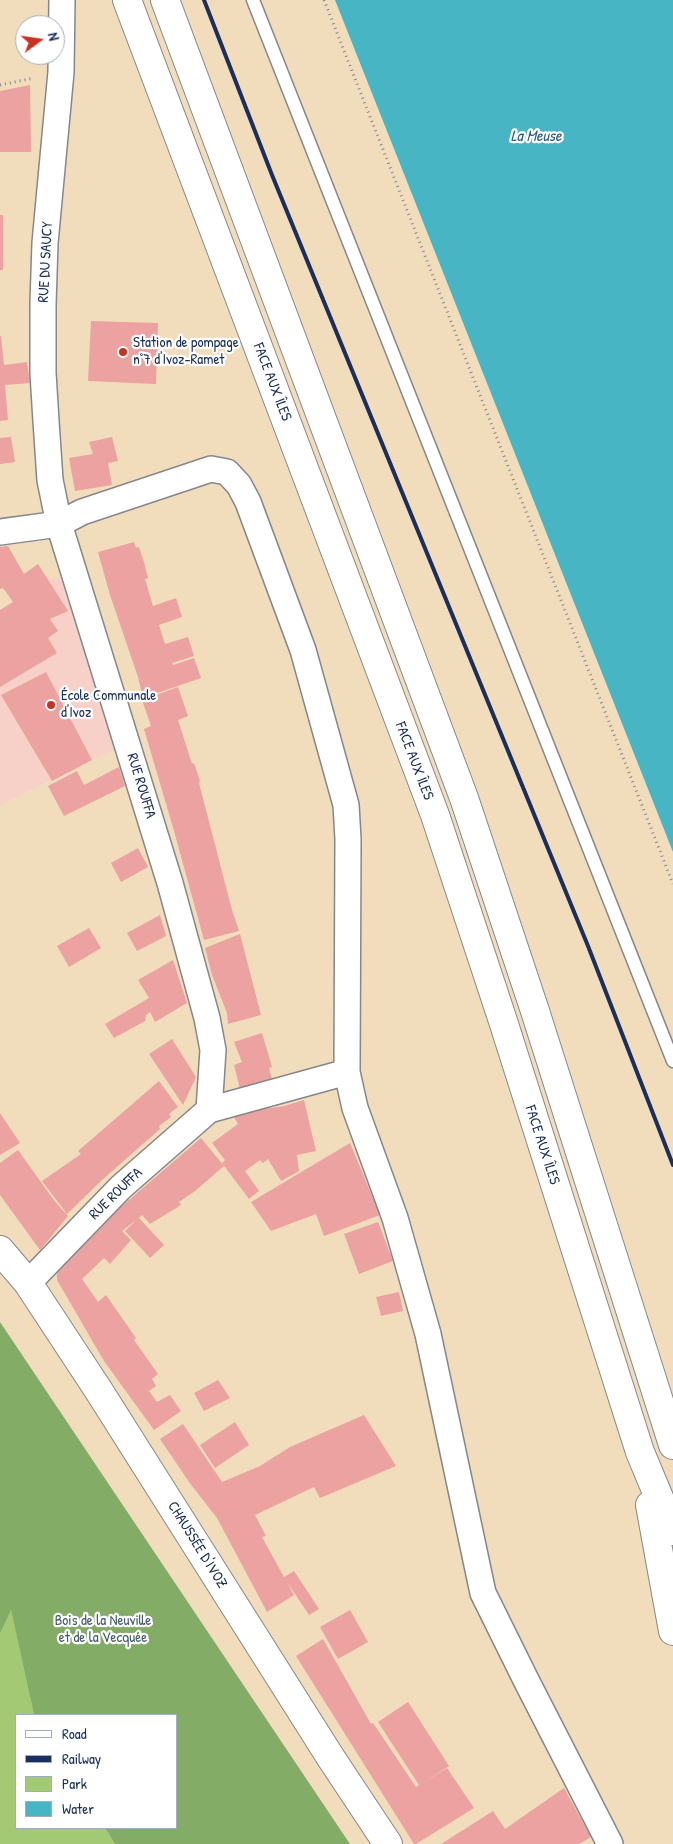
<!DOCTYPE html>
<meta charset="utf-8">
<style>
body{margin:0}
#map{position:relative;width:673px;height:1844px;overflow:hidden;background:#f1ddbc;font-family:"Patrick Hand",sans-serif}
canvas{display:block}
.legend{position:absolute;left:15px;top:1714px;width:162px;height:115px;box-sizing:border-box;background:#fff;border:1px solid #a4acbf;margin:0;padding:6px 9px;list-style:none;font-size:15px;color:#1b2f5e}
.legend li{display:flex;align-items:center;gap:10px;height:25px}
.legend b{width:25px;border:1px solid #a4acbf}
.north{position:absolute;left:15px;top:15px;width:50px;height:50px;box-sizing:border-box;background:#fff;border:1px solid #a4acbf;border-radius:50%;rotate:76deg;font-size:14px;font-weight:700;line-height:20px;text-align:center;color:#1b2f5e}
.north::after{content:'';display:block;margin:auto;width:18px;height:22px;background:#c8321e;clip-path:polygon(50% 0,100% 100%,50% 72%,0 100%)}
</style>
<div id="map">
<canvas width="673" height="1844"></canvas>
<ul class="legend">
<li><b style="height:6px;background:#fff"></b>Road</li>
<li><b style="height:6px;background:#1b2f5e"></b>Railway</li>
<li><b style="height:14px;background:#a4c974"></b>Park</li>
<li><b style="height:14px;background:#47b5c3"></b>Water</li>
</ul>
<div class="north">N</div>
</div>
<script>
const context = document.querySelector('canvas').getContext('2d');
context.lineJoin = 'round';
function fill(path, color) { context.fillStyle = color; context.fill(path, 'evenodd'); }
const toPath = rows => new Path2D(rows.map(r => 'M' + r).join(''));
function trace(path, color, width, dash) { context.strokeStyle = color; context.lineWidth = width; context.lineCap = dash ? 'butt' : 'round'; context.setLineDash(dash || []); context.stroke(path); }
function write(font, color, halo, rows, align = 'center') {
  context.font = font + ' "Patrick Hand",sans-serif'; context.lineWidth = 4.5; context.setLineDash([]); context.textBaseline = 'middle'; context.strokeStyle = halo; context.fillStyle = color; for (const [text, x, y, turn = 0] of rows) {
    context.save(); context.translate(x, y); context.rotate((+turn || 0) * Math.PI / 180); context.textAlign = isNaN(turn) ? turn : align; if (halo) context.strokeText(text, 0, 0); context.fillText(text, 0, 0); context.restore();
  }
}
fill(toPath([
 [60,577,117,748,0,805,0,610,49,579]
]), '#f7d1c8');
fill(toPath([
 [11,1609,34,1715,16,1715,16,1828,105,1828,115,1844,0,1844,0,1634]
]), '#a4c974');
fill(toPath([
 [0,1322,350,1844,115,1844,105,1828,176,1828,176,1715,34,1715,11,1610,0,1634]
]), '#83ad66');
fill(toPath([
 [335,0,673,0,673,852,550,542]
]), '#47b5c3');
fill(toPath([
 [30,85,31,152,0,152,0,91],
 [0,215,3,215,3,270,0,270],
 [91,321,158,323,156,384,88,381],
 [0,336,1,336,4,365,27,362,30,383,5,385,8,420,0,421],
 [11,437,15,462,0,464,0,438],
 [112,437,118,461,108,463,112,485,75,491,69,458,93,454,89,442],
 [134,542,136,548,139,547,144,562,148,578,145,579,153,606,176,598,182,617,159,625,165,644,188,637,194,656,172,663,173,665,194,658,201,678,143,698,138,677,110,595,98,552],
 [8,546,24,574,38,564,68,611,50,619,58,631,48,638,57,653,0,687,0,610,13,602,3,588,0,589,0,547],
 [46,672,92,760,52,781,1,695],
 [178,687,188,716,178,720,192,764,194,763,200,781,199,783,232,910,239,931,204,940,174,831,144,729,151,726,142,700],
 [119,767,125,786,64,816,48,786,77,771,84,785],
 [138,848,148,867,121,882,111,863],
 [160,915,166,936,137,951,127,933],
 [89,928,101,948,69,967,57,946],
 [240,934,261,1015,228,1024,227,1013,212,975,205,948],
 [173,960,187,1003,155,1022,150,1012,146,1015,145,1021,114,1038,105,1024,149,998,138,980],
 [262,1033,272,1067,269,1068,272,1080,240,1089,234,1065,242,1062,234,1042],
 [172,1039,196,1077,183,1105,149,1054],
 [159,1081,178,1107,169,1114,171,1117,159,1126,160,1129,102,1180,67,1214,42,1181,81,1154,78,1151],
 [304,1100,316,1151,297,1155,299,1171,281,1181,268,1159,263,1163,260,1160,245,1171,259,1191,249,1199,222,1163,225,1160,212,1143,238,1124,232,1114,284,1106],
 [0,1113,20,1143,0,1155],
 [201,1138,224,1166,195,1191,179,1202,181,1205,150,1224,142,1215,139,1218,164,1245,150,1258,125,1231,136,1220,122,1231,131,1240,110,1264,104,1258,82,1279,98,1302,106,1295,136,1338,134,1340,158,1374,152,1379,156,1386,149,1391,157,1402,170,1395,181,1411,154,1430,104,1361,57,1280,57,1272,108,1218],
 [350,1143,380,1215,324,1236,316,1214,271,1231,251,1202],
 [18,1150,53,1199,68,1216,40,1250,0,1195,0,1163],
 [378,1222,393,1261,359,1274,344,1234],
 [399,1292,403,1311,381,1316,376,1297],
 [218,1380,230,1398,204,1411,194,1393],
 [364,1415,396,1466,320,1498,314,1487,255,1515,266,1536,262,1537,284,1577,294,1571,319,1609,309,1615,287,1582,294,1595,267,1612,217,1518,189,1482,160,1439,183,1424,222,1482,260,1466,290,1447],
 [235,1422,249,1445,215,1468,200,1445],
 [350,1610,368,1642,338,1659,320,1627],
 [323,1639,371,1724,373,1723,416,1787,419,1785,378,1722,408,1702,449,1766,423,1783,447,1768,474,1808,416,1844,414,1844,296,1656],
 [564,1788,591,1837,579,1844,441,1844,493,1811,505,1829]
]), '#eba2a0');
const lane = toPath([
 [253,0,673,1061]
]);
const street = toPath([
 [62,0,61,72,45,243,43,304,43,373,46,421,50,480,59,524,82,512,211,469,227,472,239,485,248,502,303,650,346,805,348,839,347,1072,355,1108,395,1218,428,1334,483,1593,526,1680,610,1844],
 [0,532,59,524,170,883,207,1018,213,1050,209,1110,121,1187,28,1283],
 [209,1110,347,1072]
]);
const secondary = toPath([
 [0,1250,28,1283,99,1391,331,1758,388,1844]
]);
const highway = toPath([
 [127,0,435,815,503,1021,640,1452,673,1531],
 [165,0,464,798,535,1011,673,1445],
 [650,1505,673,1631]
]);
trace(lane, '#86868d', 15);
trace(street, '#86868d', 28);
trace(secondary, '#86868d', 30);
trace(highway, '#86868d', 30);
trace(toPath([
 [324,0,673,884],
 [0,85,34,78]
]), '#86868d', 3, [1, 4]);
trace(lane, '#fff', 12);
trace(street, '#fff', 25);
trace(secondary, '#fff', 28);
trace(highway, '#fff', 28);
trace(toPath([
 [204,0,272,175,588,946,673,1165]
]), '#1b2f5e', 4);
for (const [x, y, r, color] of [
 [123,352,5,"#c8321e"],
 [51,705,5,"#c8321e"]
]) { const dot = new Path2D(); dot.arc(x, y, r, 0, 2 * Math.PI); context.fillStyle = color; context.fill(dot); trace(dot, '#fff', 2); }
write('15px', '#1b2f5e', '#fff', [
 ["RUE DU SAUCY",46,262,-87],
 ["FACE AUX ÎLES",272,382,69],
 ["FACE AUX ÎLES",414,761,69],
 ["RUE ROUFFA",141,786,73],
 ["FACE AUX ÎLES",542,1145,72],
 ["RUE ROUFFA",116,1194,-44],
 ["CHAUSSÉE D'IVOZ",197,1545,58]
]);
write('15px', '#1b2f5e', '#fff', [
 ["Station de pompage",133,343],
 ["n°7 d'Ivoz-Ramet",133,360],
 ["École Communale",61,696],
 ["d'Ivoz",61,713]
], 'left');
write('15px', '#445d65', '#fff', [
 ["Bois de la Neuville",103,1621],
 ["et de la Vecquée",103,1638]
]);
write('italic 16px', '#2a5e81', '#fff', [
 ["La Meuse",536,137]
]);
</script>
